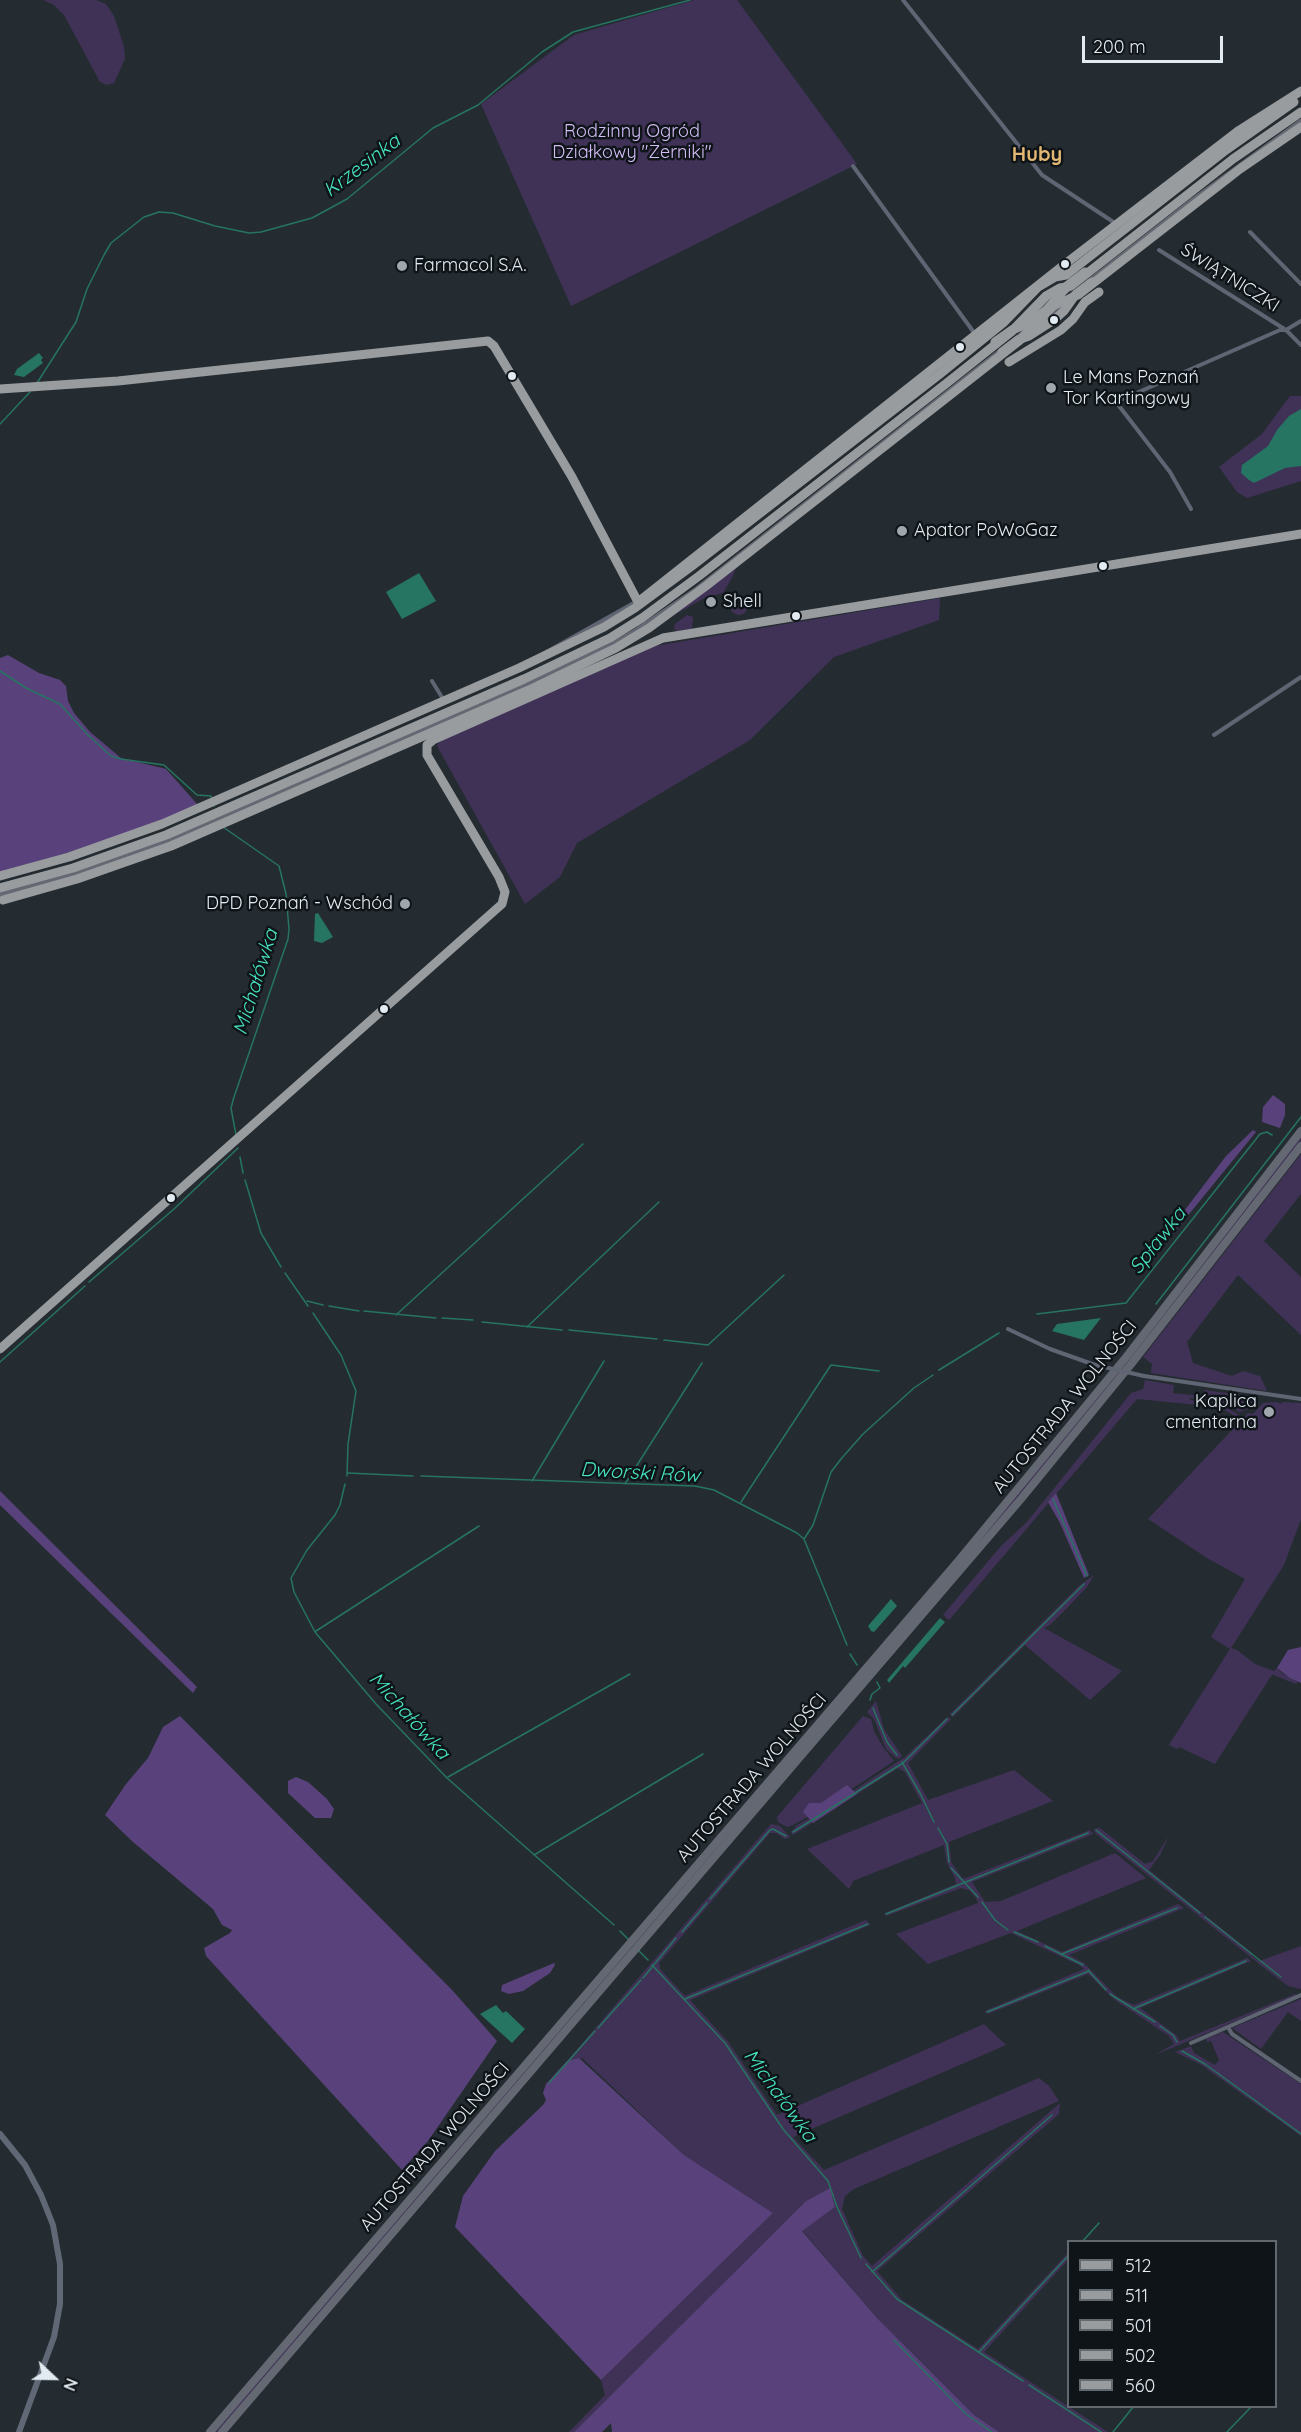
<!DOCTYPE html>
<meta charset="utf-8">
<style>
body{margin:0}
#map{position:relative;width:1301px;height:2432px;overflow:hidden;background:#252c31;font-family:Quicksand,sans-serif}
canvas{display:block}
.legend{position:absolute;left:1067px;top:2240px;width:210px;height:168px;box-sizing:border-box;background:#0f1418;border:2px solid #636a6f;margin:0;padding:8px 10px;list-style:none;font-size:18px;color:#e2ebf1}
.legend li{display:flex;align-items:center;gap:12px;height:30px}
.legend b{width:30px;border:2px solid #636a6f}
.north{position:absolute;left:24px;top:2348px;width:60px;height:60px;-webkit-text-stroke:4px #0f1418;paint-order:stroke;rotate:112deg;font-size:16px;font-weight:700;line-height:24px;text-align:center;color:#e2ebf1}
.north::after{content:'';display:block;margin:auto;width:21px;height:27px;background:#e2ebf1;clip-path:polygon(50% 0,100% 100%,50% 72%,0 100%)}
.scale{position:absolute;left:1082px;top:36px;width:141px;height:27px;box-sizing:border-box;border:3px solid #e2ebf1;border-top:0;padding-left:8px;font-size:18px;line-height:21px;white-space:nowrap;color:#e2ebf1;-webkit-text-stroke:4px #0f1418;paint-order:stroke}
</style>
<div id="map">
<canvas width="1301" height="2432"></canvas>
<ul class="legend">
<li><b style="height:8px;background:#989c9f"></b>512</li>
<li><b style="height:8px;background:#989c9f"></b>511</li>
<li><b style="height:8px;background:#989c9f"></b>501</li>
<li><b style="height:8px;background:#989c9f"></b>502</li>
<li><b style="height:8px;background:#989c9f"></b>560</li>
</ul>
<div class="north">N</div>
<div class="scale">200 m</div>
</div>
<script>
const context = document.querySelector('canvas').getContext('2d');
context.lineJoin = 'round';
function fill(path, color) { context.fillStyle = color; context.fill(path, 'evenodd'); }
const toPath = rows => new Path2D(rows.map(r => 'M' + r).join(''));
function trace(path, color, width, dash) { context.strokeStyle = color; context.lineWidth = width; context.lineCap = dash ? 'butt' : 'round'; context.setLineDash(dash || []); context.stroke(path); }
function write(font, color, halo, rows, align = 'center') {
  context.font = font + ' Quicksand,sans-serif'; context.lineWidth = 5; context.setLineDash([]); context.textBaseline = 'middle'; context.strokeStyle = halo; context.fillStyle = color; for (const [text, x, y, turn = 0] of rows) {
    context.save(); context.translate(x, y); context.rotate((+turn || 0) * Math.PI / 180); context.textAlign = isNaN(turn) ? turn : align; if (halo) context.strokeText(text, 0, 0); context.fillText(text, 0, 0); context.restore();
  }
}
fill(toPath([
 [43,0,96,0,106,4,114,16,124,47,125,59,114,83,107,85,100,82,64,15,54,5],
 [694,0,737,0,857,164,571,306,481,104,574,35],
 [1290,396,1301,396,1301,481,1247,498,1237,492,1219,467,1262,434],
 [733,568,736,568,733,576,723,593,706,597,671,617],
 '730 606a9 9 0 1 1 18 0a9 9 0 1 1-18 0Z',
 [940,598,939,620,834,657,750,740,577,843,560,877,525,904,437,746,440,740,655,646],
 [687,615,693,617,692,629,677,631,674,629,675,624],
 [1301,1137,1301,1141,1139,1349,981,1542,838,1709,836,1707,1183,1289],
 [1301,1154,1301,1194,1264,1241,1301,1277,1301,1335,1238,1275,1187,1342,1193,1363,1232,1376,1243,1371,1260,1376,1267,1391,1151,1373,1152,1364,1143,1357],
 [1145,1380,1174,1385,1173,1393,1201,1396,1205,1390,1253,1397,1254,1399,1249,1408,1240,1412,1223,1403,1190,1398,1190,1400,1222,1405,1239,1415,1238,1418,1220,1407,1137,1399,949,1620,943,1615,1001,1546,1026,1523,1131,1393,1143,1389],
 [1277,1402,1281,1404,1282,1402,1301,1403,1301,1519,1284,1565,1231,1648,1237,1650,1255,1664,1274,1671,1277,1668,1282,1673,1298,1682,1296,1684,1273,1675,1271,1676,1215,1764,1179,1747,1177,1749,1169,1745,1230,1649,1211,1637,1245,1579,1207,1558,1148,1519,1248,1413,1253,1414,1263,1403],
 [1094,1575,1087,1587,1068,1607,1050,1625,1044,1628,1122,1671,1090,1700,1025,1645,953,1717,950,1714,1079,1586],
 [876,1701,884,1729,902,1756,900,1758,896,1758,886,1749,874,1719,867,1712],
 [863,1716,871,1719,874,1731,883,1747,894,1761,820,1810,793,1825,787,1827,778,1822,777,1817],
 [947,1717,951,1719,908,1763,928,1800,1014,1770,1053,1801,949,1842,951,1862,963,1879,1090,1830,1093,1834,972,1882,985,1902,1001,1901,1115,1853,1146,1878,1017,1931,1062,1952,1178,1904,1184,1908,1069,1955,1084,1963,1117,1997,1134,2005,1247,1958,1251,1961,1140,2008,1176,2035,1180,2041,1295,1994,1297,1995,1155,2055,1174,2044,1169,2036,1115,2000,1088,1974,988,2014,985,2011,1084,1969,1079,1965,1011,1933,928,1964,896,1934,978,1903,976,1898,969,1890,961,1888,886,1916,885,1913,956,1884,955,1878,947,1863,944,1845,853,1881,849,1889,807,1849,922,1803,905,1772,898,1768,793,1835,791,1832,797,1825,816,1815,905,1757],
 [771,1824,780,1826,790,1837,785,1839,776,1833,770,1833,659,1963,660,1969,685,1996,866,1920,870,1925,690,2000,729,2043,777,2115,984,2024,1006,2045,793,2137,824,2170,1039,2078,1049,2086,1059,2101,854,2189,845,2196,842,2209,863,2256,872,2266,1060,2103,1059,2114,877,2271,902,2300,978,2349,1068,2253,1068,2260,984,2352,1108,2432,999,2432,974,2415,877,2318,802,2230,835,2207,830,2188,806,2201,574,2432,569,2432,605,2395,601,2380,773,2213,684,2155,582,2058,567,2061],
 [1097,1828,1100,1828,1145,1864,1153,1861,1169,1836,1160,1855,1149,1870,1252,1953,1251,1955,1259,1961,1301,1946,1301,1989,1288,1986,1267,1970,1096,1834,1094,1830],
 [616,1964,618,1965,568,2024,217,2432,214,2432],
 [1301,1999,1301,2021,1288,2012,1261,2049,1232,2028],
 [1223,2032,1301,2084,1301,2136,1200,2064,1175,2052,1191,2046,1194,2053,1215,2065,1219,2060,1211,2041,1207,2042,1206,2039]
]), '#403257');
fill(toPath([
 [8,655,39,673,60,680,66,686,68,701,74,713,90,732,121,758,166,769,198,805,129,835,35,864,0,872,0,658],
 [1273,1095,1285,1104,1285,1115,1280,1128,1262,1122,1263,1107],
 [1253,1130,1256,1132,1172,1235,1178,1219,1226,1156],
 [0,1491,197,1687,193,1693,0,1505],
 [1056,1493,1089,1575,1084,1578,1060,1523,1048,1502],
 [1301,1647,1301,1683,1290,1678,1277,1668,1288,1650],
 [180,1716,453,1991,497,2041,428,2141,402,2170,206,1956,204,1948,230,1933,232,1930,222,1925,213,1909,133,1842,105,1815,126,1784,148,1758,163,1727],
 [296,1777,308,1782,327,1799,334,1809,331,1818,315,1818,288,1793,288,1781],
 [847,1785,857,1794,813,1823,803,1812,809,1803,821,1803],
 [554,1963,555,1965,550,1973,523,1991,509,1994,501,1991,502,1985],
 [579,2058,684,2155,773,2213,601,2380,455,2227,463,2196,495,2151,543,2105,546,2100,543,2093,546,2084,567,2061],
 [830,2188,835,2207,802,2231,877,2318,974,2415,999,2432,612,2432,611,2423,602,2432,574,2432,806,2201]
]), '#59427b');
fill(toPath([
 [39,353,43,358,41,360,43,363,24,377,14,375,17,369],
 [1301,409,1301,466,1285,468,1254,483,1249,480,1241,473,1242,465,1268,446,1277,430,1289,416],
 [419,573,436,601,402,619,386,592],
 [318,913,333,937,322,943,314,941,315,914],
 [1101,1318,1084,1340,1052,1331,1057,1324],
 [891,1599,897,1606,874,1632,871,1631,868,1626],
 [940,1618,945,1622,905,1668,903,1666,889,1683,887,1680],
 [496,2005,503,2013,506,2011,525,2029,512,2043,480,2014]
]), '#267462');
trace(toPath([
 [37,383,76,322,87,289,104,255,111,243,144,217,159,212,173,213,215,226,249,233,261,232,312,218,347,199,433,128,478,105,542,52,573,32,690,0],
 [0,424,30,392],
 [0,671,26,688,60,704,88,735,111,756,121,759,164,765,197,795,211,796,214,806],
 [223,827,279,866,286,894,289,929,288,939,234,1097,231,1108,236,1135],
 [240,1157,243,1173],
 [245,1180,261,1233,281,1267],
 [285,1273,308,1306],
 [89,1282,174,1209,238,1148],
 [307,1301,323,1305],
 [1156,1304,1301,1117],
 [329,1306,359,1311],
 [364,1311,436,1318],
 [313,1313,341,1355,356,1391,348,1444,347,1476],
 [1037,1314,1126,1303,1260,1134,1267,1132,1272,1135],
 [396,1315,583,1144],
 [442,1318,473,1320],
 [482,1322,562,1330],
 [527,1327,659,1202],
 [569,1330,657,1339],
 [664,1340,708,1345,784,1275],
 [0,1362,85,1286],
 [939,1370,999,1333],
 [348,1473,413,1476],
 [421,1476,695,1486,714,1490,797,1533,804,1539,847,1645],
 [532,1481,604,1361],
 [345,1484,340,1505,335,1515,307,1550,291,1578,294,1592,315,1632,376,1704,447,1778,614,1925],
 [625,1484,702,1363],
 [1053,1499,1087,1576],
 [741,1502,831,1365,879,1371],
 [804,1539,813,1525,831,1472,841,1459,863,1434,914,1388,933,1375],
 [316,1631,479,1526],
 [850,1654,857,1665],
 [870,1700,872,1694,880,1688,877,1682],
 [873,1708,887,1742,897,1755],
 [952,1715,1084,1584],
 [902,1762,920,1793,934,1822],
 [448,1777,630,1674],
 [938,1828,947,1844,949,1862],
 [1096,1830,1200,1913],
 [793,1832,903,1763,947,1719],
 [534,1855,703,1754],
 [951,1868,978,1897],
 [710,1899,770,1830,773,1829,786,1836],
 [982,1902,995,1920,1008,1930],
 [886,1914,1088,1833],
 [1205,1917,1281,1977],
 [620,1931,629,1940],
 [682,1932,707,1903],
 [1014,1932,1038,1942],
 [1045,1946,1083,1965],
 [638,1950,648,1960],
 [1062,1954,1177,1908],
 [652,1965,725,2043,783,2129,828,2181,837,2207,861,2258],
 [1088,1970,1106,1990],
 [643,1978,676,1938],
 [1110,1994,1155,2022],
 [685,1999,868,1924],
 [1133,2009,1246,1961],
 [987,2012,1089,1971],
 [1160,2026,1173,2035,1177,2042],
 [598,2028,641,1980],
 [1182,2051,1205,2064,1301,2134],
 [549,2083,595,2031],
 [1082,2242,1099,2223],
 [866,2264,897,2299,1023,2381],
 [872,2272,1052,2115],
 [894,2340,966,2414,992,2432],
 [979,2352,1068,2256],
 [1029,2385,1101,2432],
 [1113,2432,1134,2406],
 [1227,2432,1252,2406]
]), '#267462', 1.5);
trace(toPath([
 [903,0,1042,175,1118,225],
 [853,166,975,334],
 [1250,232,1301,284],
 [1159,250,1286,330,1301,345],
 [0,389,118,381,488,341,494,346,572,477,638,602],
 [1191,509,1170,472,1116,402,1280,330,1286,330,1301,321],
 [432,681,443,699,451,699,493,682,648,595,1065,264,1238,131,1301,91],
 [1214,735,1301,677],
 [1008,1329,1050,1349,1095,1365],
 [1144,1376,1301,1399],
 [1228,2027,1232,2034,1301,2081],
 [1191,2043,1301,1995]
]), '#5f6572', 4);
trace(toPath([
 [0,1349,469,935,502,904,505,892,499,877,427,755,427,745,433,740,663,638,1301,534],
 [0,2134,25,2165,41,2195,53,2225,60,2264,60,2304,54,2337,19,2432]
]), '#606876', 6);
trace(toPath([
 [0,888,73,868,166,835,524,679,610,638,642,618,699,576,1233,159,1301,112],
 [0,895,73,876,166,843,526,686,611,647,635,633,698,590,1194,201,1301,123],
 [210,2432,959,1560,1127,1356,1301,1131],
 [222,2432,1021,1499,1132,1363,1301,1146]
]), '#646872', 8);
trace(toPath([
 [1095,1365,1144,1376]
]), '#5f6572', 4);
trace(toPath([
 [0,1349,502,904,505,892,499,877,427,755,427,745,433,740,663,638,1301,534]
]), '#989c9f', 9);
trace(toPath([
 [0,389,118,381,488,341,494,346,572,477,638,602],
 [638,602,1065,264,1238,131,1301,91]
]), '#989c9f', 9);
trace(toPath([
 [1002,352,1018,340,1029,336,1054,320,1064,311,1076,294,1092,282],
 [0,888,73,868,166,835,524,679,610,638,642,618,699,576,947,383,1011,332,1046,296,1060,288,1071,286,1233,159,1301,112]
]), '#989c9f', 9);
trace(toPath([
 [1009,362,1061,330,1073,319,1085,302,1099,292],
 [3,900,77,879,171,846,529,690,616,648,649,628,706,586,954,392,1019,341,1053,306,1078,295,1240,169,1301,127]
]), '#989c9f', 9);
trace(toPath([
 [995,342,1012,330,1024,325,1047,310,1068,285,1085,272],
 [0,876,69,857,162,824,519,668,604,627,635,608,692,566,940,374,1003,323,1038,287,1055,277,1066,275,1226,150,1294,102]
]), '#989c9f', 9);
for (const [x, y, r, color] of [
 [1065,264,5,"#e2ebf1"],
 [402,266,6,"#a0a8ae"],
 [1054,320,5,"#e2ebf1"],
 [960,347,5,"#e2ebf1"],
 [512,376,5,"#e2ebf1"],
 [1051,388,6,"#a0a8ae"],
 [902,531,6,"#a0a8ae"],
 [1103,566,5,"#e2ebf1"],
 [711,602,6,"#a0a8ae"],
 [796,616,5,"#e2ebf1"],
 [405,904,6,"#a0a8ae"],
 [384,1009,5,"#e2ebf1"],
 [171,1198,5,"#e2ebf1"],
 [1269,1412,6,"#a0a8ae"]
]) { const dot = new Path2D(); dot.arc(x, y, r, 0, 2 * Math.PI); context.fillStyle = color; context.fill(dot); trace(dot, '#0f1418', 2); }
write('18px', '#d3bdf7', '#0f1418', [
 ["Rodzinny Ogród",632,132],
 ["Działkowy \"Żerniki\"",632,153]
]);
write('18px', '#e2ebf1', '#0f1418', [
 ["Farmacol S.A.",414,266],
 ["Le Mans Poznań",1063,378],
 ["Tor Kartingowy",1063,399],
 ["Apator PoWoGaz",914,531],
 ["Shell",723,602],
 ["DPD Poznań - Wschód",393,904,"right"],
 ["Kaplica",1257,1402,"right"],
 ["cmentarna",1257,1423,"right"]
], 'left');
write('18px', '#e2ebf1', '#0f1418', [
 ["ŚWIĄTNICZKI",1230,278,32],
 ["AUTOSTRADA WOLNOŚCI",1065,1407,-51],
 ["AUTOSTRADA WOLNOŚCI",752,1778,-49],
 ["AUTOSTRADA WOLNOŚCI",435,2147,-49]
]);
write('bold 20px', '#e2b873', '#0f1418', [
 ["Huby",1037,155]
]);
write('italic 20px', '#47e2bf', '#0f1418', [
 ["Krzesinka",362,166,-37],
 ["Michałówka",256,982,-73],
 ["Spławka",1158,1241,-52],
 ["Dworski Rów",640,1473,3],
 ["Michałówka",409,1716,48],
 ["Michałówka",780,2096,54]
]);
</script>
